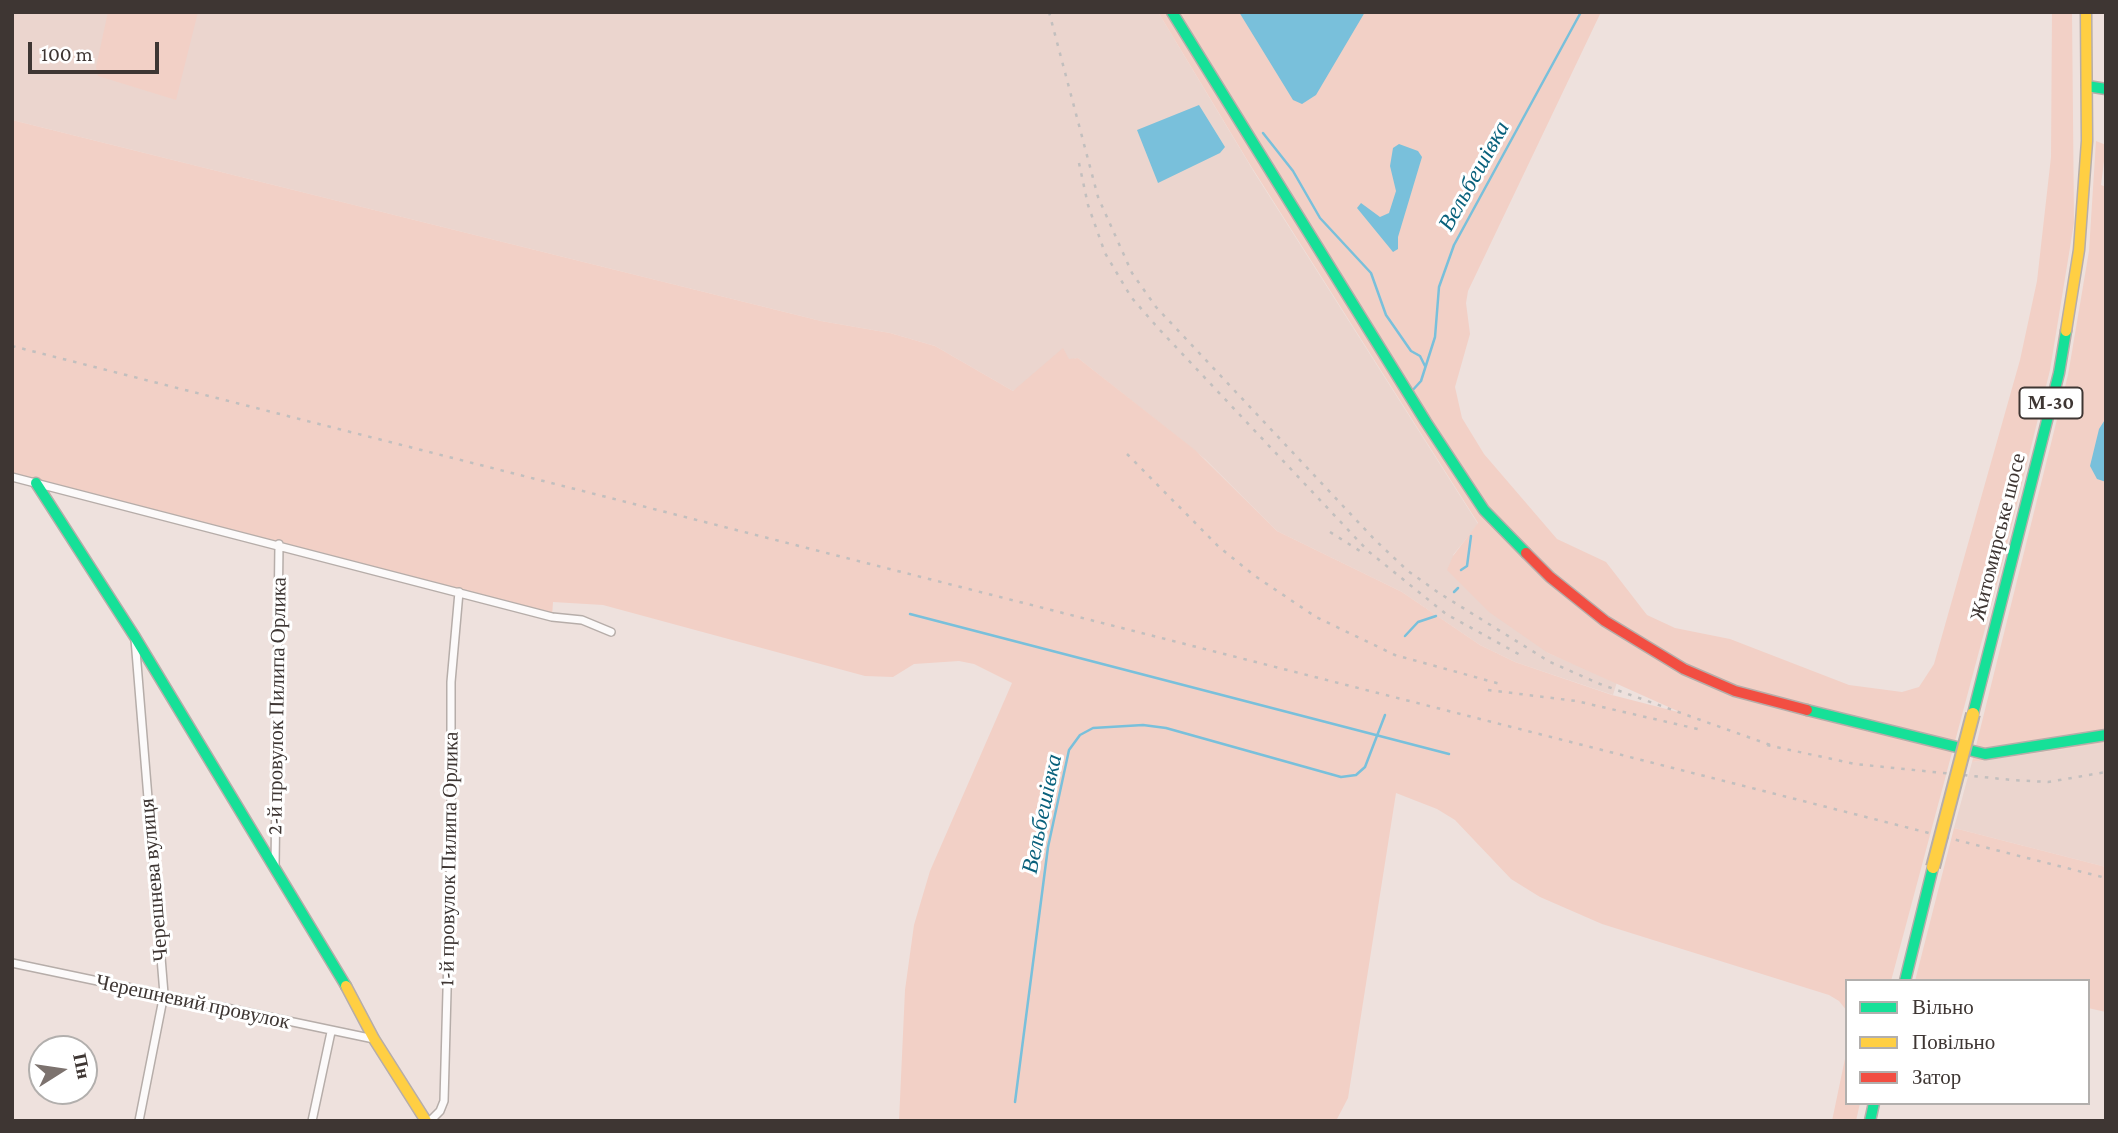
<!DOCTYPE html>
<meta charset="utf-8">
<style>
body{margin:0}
#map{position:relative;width:2118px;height:1133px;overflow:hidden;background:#eee1dd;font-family:"Crimson Pro",serif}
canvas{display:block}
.frame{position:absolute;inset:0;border:14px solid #3e3633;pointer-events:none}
.legend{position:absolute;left:1845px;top:979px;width:245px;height:126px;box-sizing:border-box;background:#fff;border:2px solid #b2afad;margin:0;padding:9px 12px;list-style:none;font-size:21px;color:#3e3633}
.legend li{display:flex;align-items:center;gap:14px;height:35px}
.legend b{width:35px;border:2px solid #b2afad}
.north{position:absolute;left:28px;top:1035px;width:70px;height:70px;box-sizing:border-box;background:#fff;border:2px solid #b2afad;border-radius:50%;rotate:78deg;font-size:19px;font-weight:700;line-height:28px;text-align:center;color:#3e3633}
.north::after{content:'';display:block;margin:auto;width:24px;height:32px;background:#7c726e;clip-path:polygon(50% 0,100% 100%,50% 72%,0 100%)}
.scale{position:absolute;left:28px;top:42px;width:131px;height:32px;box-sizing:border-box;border:4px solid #3e3633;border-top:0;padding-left:9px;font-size:21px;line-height:24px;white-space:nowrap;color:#3e3633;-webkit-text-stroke:5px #fff;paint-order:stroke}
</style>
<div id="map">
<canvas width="2118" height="1133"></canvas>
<div class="frame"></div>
<ul class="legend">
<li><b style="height:9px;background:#16e098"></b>Вільно</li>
<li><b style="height:9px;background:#ffcf43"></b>Повільно</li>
<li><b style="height:9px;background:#f24e42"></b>Затор</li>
</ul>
<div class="north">Пн</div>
<div class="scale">100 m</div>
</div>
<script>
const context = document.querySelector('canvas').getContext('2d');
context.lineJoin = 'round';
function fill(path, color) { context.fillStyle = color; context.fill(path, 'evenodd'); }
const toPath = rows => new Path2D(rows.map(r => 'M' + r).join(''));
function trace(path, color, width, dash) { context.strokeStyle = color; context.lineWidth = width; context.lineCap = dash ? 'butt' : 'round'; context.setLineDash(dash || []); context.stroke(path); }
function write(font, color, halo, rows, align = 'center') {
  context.font = font + ' "Crimson Pro",serif'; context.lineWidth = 6; context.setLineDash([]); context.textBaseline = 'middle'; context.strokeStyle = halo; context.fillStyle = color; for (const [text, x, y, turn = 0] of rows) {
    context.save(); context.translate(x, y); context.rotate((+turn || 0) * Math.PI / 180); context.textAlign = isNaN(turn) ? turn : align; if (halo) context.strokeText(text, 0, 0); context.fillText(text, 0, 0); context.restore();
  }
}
fill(toPath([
 [12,12,1158,12,1254,172,1478,524,1453,555,1548,653,1617,682,1613,695,1515,662,1480,645,1402,592,1277,531,1205,459,1078,358,1069,360,1013,391,935,346,890,333,821,321,12,120],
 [2106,743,2106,867,1954,828,1972,762]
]), '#ebd5ce');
fill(toPath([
 [108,12,198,12,176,100,98,76,96,67],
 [1158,12,1601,12,1468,291,1466,303,1470,334,1455,387,1462,418,1484,454,1557,539,1606,562,1647,615,1675,628,1730,639,1849,685,1902,692,1919,687,1934,664,2020,360,2037,281,2051,157,2052,12,2072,12,2074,223,2050,370,2001,569,1891,981,1847,981,1847,1011,1839,1001,1829,995,1602,924,1540,897,1511,879,1455,820,1437,809,1396,793,1348,1098,1336,1121,899,1121,905,990,914,925,930,871,1012,683,974,664,959,661,914,664,893,677,865,676,603,605,553,602,552,617,12,477,12,120,821,321,890,333,935,346,1013,391,1063,348,1069,359,1078,358,1195,450,1277,531,1402,592,1480,645,1515,662,1612,695,1682,713,1548,653,1489,612,1447,570,1453,556,1478,523,1249,163],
 [2096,141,2106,145,2101,185,2106,187,2106,743,1972,762,2068,375,2089,251],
 [1954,828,2106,867,2106,1012,2088,1008,2088,981,1915,981],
 [1847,1049,1847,1103,1860,1103,1856,1121,1832,1121]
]), '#f2d0c6');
fill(toPath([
 [1239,12,1365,12,1316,95,1302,104,1293,100],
 [1199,105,1225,147,1220,153,1158,183,1137,130],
 [1399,144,1418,151,1422,157,1398,237,1398,249,1393,252,1357,208,1361,203,1380,217,1389,213,1396,191,1390,166,1393,148],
 [2106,418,2106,482,2097,479,2090,466,2099,429]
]), '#79c0db');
trace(toPath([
 [1263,133,1293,171,1320,218,1371,273,1386,315,1411,351,1420,356,1425,366],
 [1411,392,1421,381,1435,337,1439,287,1454,245,1581,12],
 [1461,570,1467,566,1471,536],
 [1454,592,1458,588],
 [910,614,1449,754],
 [1405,636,1418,622,1436,616],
 [1015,1102,1048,847,1069,750,1080,735,1093,728,1143,725,1166,728,1341,777,1356,775,1365,767,1385,715]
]), '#79c0db', 2.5);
const street = toPath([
 [12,477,552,617,582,620,611,632],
 [135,639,164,994,139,1121],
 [275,868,279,544],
 [12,963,374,1039],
 [312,1121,331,1032],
 [430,1121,440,1111,444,1101,451,845,451,682,459,592]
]);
const fast = toPath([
 [1172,12,1426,422,1484,510,1526,553],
 [2087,86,2106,89],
 [36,483,135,637,346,986],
 [1807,710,1985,754,2106,735],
 [1973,714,2059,373,2066,331],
 [1905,981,1933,867],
 [1870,1121,1874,1103]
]);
const slow = toPath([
 [2066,331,2079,250,2087,141,2086,12],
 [346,986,374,1039,426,1121]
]);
const jam = toPath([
 [1526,553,1550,577,1605,621,1684,669,1735,691,1807,710]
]);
trace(street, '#b6ada9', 10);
trace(fast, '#b6ada9', 13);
trace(slow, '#b6ada9', 13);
trace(jam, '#b6ada9', 13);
trace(street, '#fcfafa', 7);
trace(fast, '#16e098', 10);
trace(slow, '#ffcf43', 10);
trace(jam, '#f24e42', 10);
trace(toPath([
 [1049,12,1098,197,1132,273,1156,307,1375,540,1408,571,1439,593,1550,662,1600,684,1776,747],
 [1079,163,1088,205,1105,253,1131,297,1158,328,1368,551,1446,614,1524,657],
 [12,346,2106,878],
 [1127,454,1219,547,1255,576,1316,617,1395,655,1504,685],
 [1330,532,1360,551],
 [1488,690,1576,701,1702,730],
 [1767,745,1855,764,2012,780,2048,782,2106,772]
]), '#c2bfbe', 2.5, [3.5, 7]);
const slowBridge = toPath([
 [1933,867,1973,714]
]);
trace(slowBridge, '#b6ada9', 16, []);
trace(slowBridge, '#ffcf43', 12);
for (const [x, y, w] of [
 [2051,403,63]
]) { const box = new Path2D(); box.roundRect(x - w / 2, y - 15.5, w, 31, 5); context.fillStyle = '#fff'; context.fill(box); trace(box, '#3e3633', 2); }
write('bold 19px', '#3e3633', null, [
 ["М-30",2051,403]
]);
write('21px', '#3e3633', '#fff', [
 ["Житомирське шосе",1998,537,-76],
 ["2-й провулок Пилипа Орлика",277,706,-89],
 ["1-й провулок Пилипа Орлика",449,859,-89],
 ["Черешнева вулиця",154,880,-95],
 ["Черешневий провулок",193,1002,12]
]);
write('italic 23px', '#09617c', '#fff', [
 ["Вельбешівка",1474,176,-61],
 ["Вельбешівка",1042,814,-78]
]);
</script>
